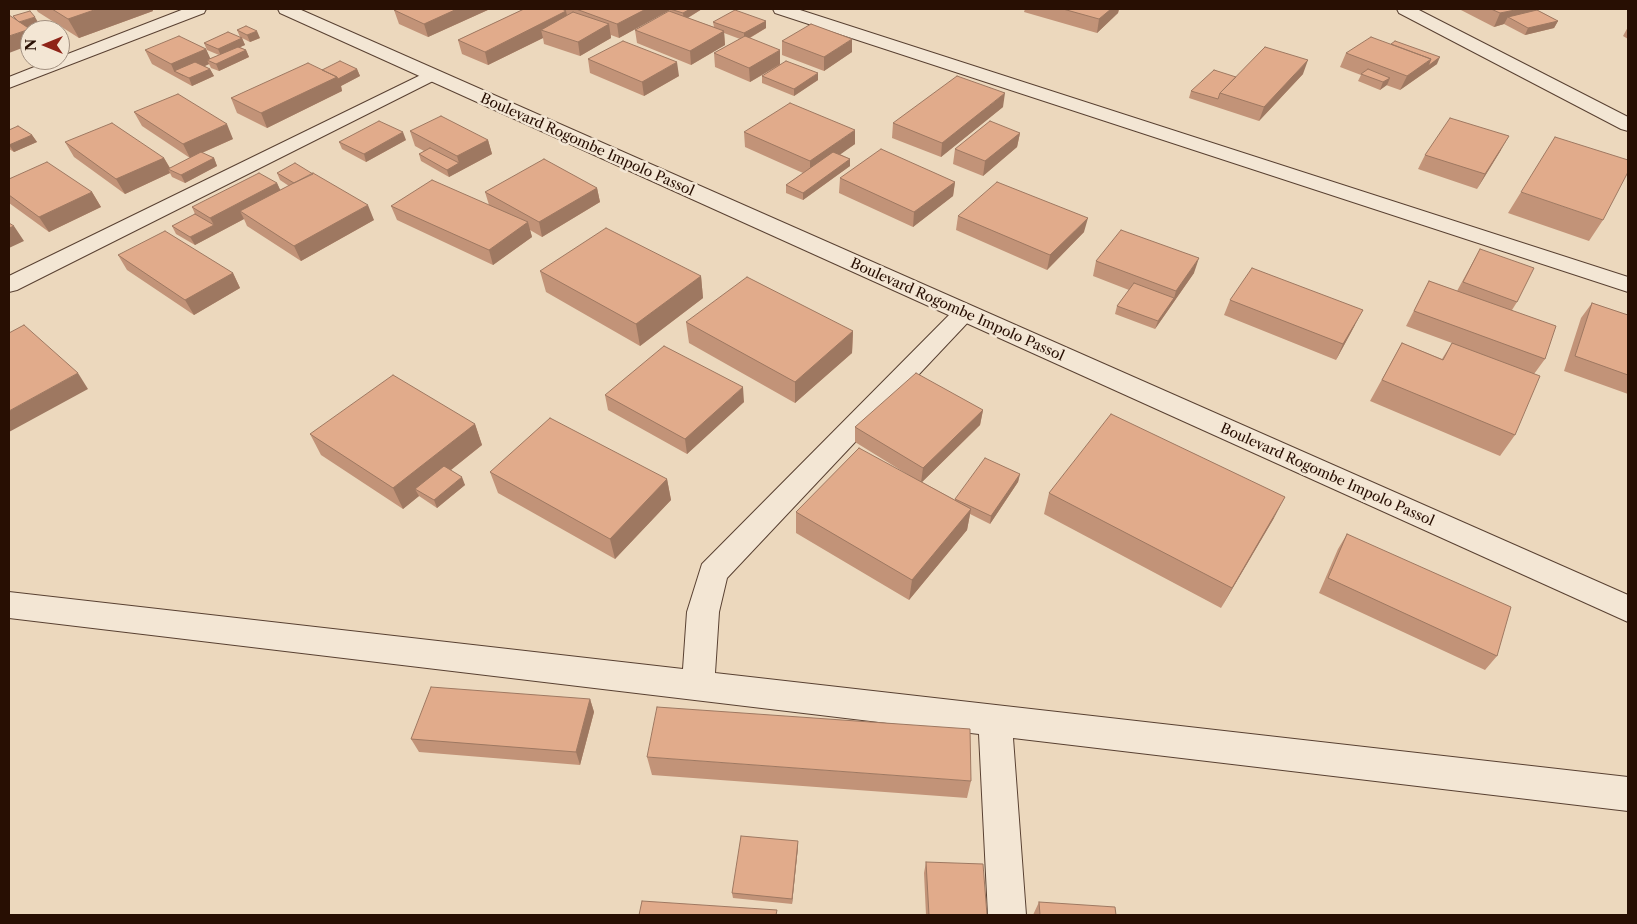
<!DOCTYPE html>
<style>
body{margin:0}
#map{position:relative;width:1637px;height:924px;overflow:hidden;background:#ecd8bd;font-family:"Libre Caslon Text",serif}
canvas{display:block}
.frame{position:absolute;inset:0;border:10px solid #280f03;pointer-events:none}
.north{position:absolute;left:20px;top:20px;width:50px;height:50px;box-sizing:border-box;background:#f3e6d4;border:1px solid #a29080;border-radius:50%;rotate:270deg;font-size:14px;font-weight:700;line-height:20px;text-align:center;color:#280f03}
.north::after{content:'';display:block;margin:auto;width:18px;height:22px;background:#8f2418;clip-path:polygon(50% 0,100% 100%,50% 72%,0 100%)}
</style>
<div id="map">
<canvas width="1637" height="924"></canvas>
<div class="frame"></div>
<div class="north">N</div>
</div>
<script>
const context = document.querySelector('canvas').getContext('2d');
context.lineJoin = 'round';
const toPath = rows => new Path2D(rows.map(r => 'M' + r).join(''));
function trace(path, color, width, dash) { context.strokeStyle = color; context.lineWidth = width; context.lineCap = dash ? 'butt' : 'round'; context.setLineDash(dash || []); context.stroke(path); }
function fill(path, color) { context.fillStyle = color; context.fill(path, 'evenodd'); }
function write(font, color, halo, rows, align = 'center') {
  context.font = font + ' "Libre Caslon Text",serif'; context.lineWidth = 5; context.setLineDash([]); context.textBaseline = 'middle'; context.strokeStyle = halo; context.fillStyle = color; for (const [text, x, y, turn = 0] of rows) {
    context.save(); context.translate(x, y); context.rotate((+turn || 0) * Math.PI / 180); context.textAlign = isNaN(turn) ? turn : align; if (halo) context.strokeText(text, 0, 0); context.fillText(text, 0, 0); context.restore();
  }
}
const minor = toPath([
 [184,9,206,9,204,13,9,88,9,77,52,60,60,60,60,57,184,9],
 [773,9,797,9,1628,277,1628,292,775,13,773,9],
 [1397,9,1417,9,1628,117,1628,131,1621,129,1399,13,1397,9],
 [431,70,437,71,440,75,437,79,17,290,9,292,9,276,431,70],
 [964,305,972,308,976,313,972,318,727,578,719,612,715,673,1628,777,1628,811,1013,738,1026,915,988,915,979,734,9,618,9,592,683,669,687,612,702,564,956,308,964,305]
]);
const tertiary = toPath([
 [278,9,299,9,1628,595,1628,622,280,13,278,9]
]);
trace(minor, '#594132', 2);
trace(tertiary, '#594132', 2);
fill(minor, '#f3e6d4');
fill(tertiary, '#f3e6d4');
fill(toPath([
 [36,9,152,9,153,11,79,38,38,12],
 [398,9,490,9,428,37,399,24,394,10],
 [524,9,702,9,688,18,714,27,713,22,766,21,766,28,750,38,780,64,818,80,794,96,762,83,762,76,776,67,750,82,715,67,714,53,740,39,724,33,725,45,691,65,637,43,635,30,670,11,670,10,619,38,611,35,611,38,580,56,544,44,543,38,488,65,462,54,458,40],
 [1025,9,1119,9,1118,13,1097,33,1024,12],
 [1459,9,1538,9,1537,10,1558,21,1554,28,1525,35,1504,24,1494,27],
 [1628,27,1628,39,1623,36],
 [237,30,260,38,250,42,242,38,245,45,240,47,246,50,249,57,219,71,211,68,209,64,205,66,210,69,214,76,192,86,152,64,145,50,206,49,210,59,219,55,207,50,204,43,240,37],
 [782,41,852,52,824,71,782,55],
 [1346,53,1437,64,1400,90,1386,85,1380,90,1358,81,1361,75,1340,67],
 [588,59,679,76,644,96,590,73],
 [357,69,360,76,341,86,342,91,267,128,237,113,231,98,322,70],
 [1303,74,1259,121,1189,98,1191,91,1236,77],
 [1003,107,941,157,892,138,893,123],
 [134,112,233,139,202,153,214,158,217,166,185,183,172,177,170,173,125,194,74,157,65,142,164,158,170,168,190,158,142,126],
 [9,130,32,135,37,142,14,152,9,149],
 [410,131,488,140,492,154,449,177,421,161,419,154,424,151,415,146],
 [744,132,855,144,840,154,850,159,850,166,803,200,786,193,786,185,803,173,745,147],
 [1020,133,1017,147,983,176,953,164,955,149],
 [406,140,366,162,342,149,339,142],
 [1501,150,1477,189,1418,169,1425,155],
 [277,173,374,220,301,261,247,226,244,219,195,245,176,234,172,226,195,214,192,207,277,183,280,190,289,186,280,180],
 [840,178,955,182,953,196,913,227,839,193],
 [9,179,92,192,101,207,49,232,9,203],
 [597,188,600,202,542,237,530,230,532,237,493,265,397,220,391,206,489,205,485,192],
 [1521,192,1603,220,1589,241,1508,213],
 [958,216,1084,232,1047,270,956,230],
 [1480,249,1517,302,1512,310,1545,359,1534,374,1515,435,1500,456,1370,401,1402,343,1442,359,1452,343,1406,326,1429,281,1457,291],
 [118,255,233,273,240,288,194,315,127,270],
 [1096,261,1194,273,1155,329,1115,314,1117,306,1129,290,1093,276],
 [540,271,701,276,703,298,640,346,546,292],
 [1230,300,1355,325,1336,360,1224,315],
 [1592,303,1628,315,1628,394,1564,371,1581,318],
 [686,322,853,331,852,353,795,403,689,343],
 [605,395,744,402,687,454,608,410],
 [983,410,980,425,922,482,955,500,955,499,1020,474,1018,482,990,524,970,514,967,530,909,600,796,533,796,512,910,476,855,442,855,427],
 [475,424,482,445,451,470,465,485,437,508,419,496,403,509,321,455,310,434],
 [490,472,667,479,671,500,615,559,498,493],
 [1049,493,1274,518,1221,608,1044,514],
 [1347,534,1497,656,1485,670,1319,593,1338,549],
 [590,699,594,712,580,765,419,752,411,739],
 [647,757,971,781,967,798,652,775],
 [798,847,792,904,733,898,732,893],
 [926,862,987,915,926,915,924,873],
 [1039,902,1116,915,1033,915]
]), '#c29378');
fill(toPath([
 [97,9,152,9,153,11,79,38,68,19],
 [457,9,490,9,428,37,424,24],
 [646,9,670,9,670,10,619,38,617,24],
 [690,9,702,9,684,20,683,13],
 [1111,9,1119,9,1118,13,1097,33,1099,19],
 [1520,9,1538,9,1534,17,1508,17,1504,24,1494,27,1500,13],
 [566,11,569,24,541,30,543,38,488,65,485,52],
 [35,17,39,24,23,29,19,22],
 [766,21,766,28,744,41,744,33],
 [1558,21,1554,28,1525,35,1528,28],
 [609,24,611,38,580,56,578,42],
 [30,29,30,45,9,53,9,36],
 [257,31,260,38,250,42,247,35],
 [724,31,725,45,691,65,690,51],
 [242,38,245,45,221,56,218,49],
 [852,39,852,52,824,71,824,57],
 [206,49,212,62,207,60,209,64,183,76,174,71,171,64],
 [246,50,249,57,219,71,216,64],
 [780,50,780,64,750,82,749,68],
 [1440,57,1437,64,1400,90,1407,76,1431,59],
 [1308,60,1303,74,1259,121,1264,107],
 [677,62,679,76,644,96,642,82],
 [210,69,214,76,192,86,189,78],
 [357,69,360,76,341,86,342,91,267,128,261,113,337,77],
 [818,73,818,80,794,96,794,89],
 [1390,78,1387,85,1380,90,1383,82],
 [1005,93,1003,107,941,157,942,143],
 [227,124,233,139,190,158,183,144],
 [855,130,855,144,810,176,810,161],
 [403,132,406,140,366,162,364,154],
 [1020,133,1017,147,983,176,985,161],
 [32,135,37,142,14,152,9,145],
 [1509,136,1501,150,1477,189,1485,174],
 [488,140,492,154,449,177,447,170,459,163,457,156],
 [164,158,171,170,168,169,170,173,125,194,116,179],
 [214,158,217,166,185,183,181,175],
 [850,159,850,166,803,200,803,193],
 [955,182,953,196,913,227,914,212],
 [277,183,284,198,240,211,244,219,195,245,190,237,214,225,210,218],
 [597,188,600,202,542,237,539,222],
 [92,192,101,207,49,232,39,217],
 [368,205,374,220,301,261,294,246],
 [1088,218,1084,232,1047,270,1050,255],
 [528,222,532,237,493,265,489,250],
 [14,226,24,241,9,248,9,228],
 [1199,258,1194,273,1155,329,1158,321,1174,298,1176,291],
 [233,273,240,288,194,315,185,300],
 [701,276,703,298,640,346,636,324],
 [1363,310,1355,325,1336,360,1343,344],
 [853,331,852,353,795,403,795,382],
 [78,373,88,389,9,432,9,411],
 [743,387,744,402,687,454,685,439],
 [983,410,980,425,921,483,923,468],
 [475,424,482,445,422,493,415,489,419,496,403,509,393,488],
 [1020,474,1018,482,990,524,991,516],
 [462,477,465,485,437,508,434,500],
 [667,479,671,500,615,559,610,539],
 [1285,497,1274,518,1221,608,1232,588],
 [971,509,967,530,909,600,912,580],
 [590,699,594,712,580,765,576,752],
 [798,841,798,847,792,904,792,899]
]), '#9e7861');
const building = toPath([
 [52,9,97,9,68,19,52,9],
 [398,9,457,9,424,24,394,10,398,9],
 [524,9,562,9,566,11,485,52,458,40,524,9],
 [576,9,646,9,617,24,576,9],
 [670,9,690,9,683,13,670,9],
 [1063,9,1111,9,1099,19,1063,9],
 [1491,9,1520,9,1500,13,1491,9],
 [735,10,766,21,744,33,713,22,735,10],
 [1537,10,1558,21,1528,28,1508,17,1537,10],
 [30,11,35,17,19,22,13,16,30,11],
 [669,11,724,31,690,51,635,30,669,11],
 [573,12,609,24,578,42,541,30,573,12],
 [9,15,30,29,9,36,9,15],
 [811,24,852,39,824,57,782,41,811,24],
 [246,26,257,31,247,35,237,30,246,26],
 [228,32,242,38,218,49,204,43,228,32],
 [179,36,206,49,171,64,145,50,179,36],
 [745,36,780,50,749,68,714,53,745,36],
 [1371,37,1431,59,1407,76,1346,53,1371,37],
 [623,41,677,62,642,82,588,59,623,41],
 [1395,41,1440,57,1428,66,1431,59,1391,44,1395,41],
 [238,47,246,50,216,64,207,60,238,47],
 [1265,47,1308,60,1264,107,1220,93,1265,47],
 [340,61,357,69,338,79,337,77,322,70,340,61],
 [786,61,818,73,794,89,762,76,786,61],
 [195,62,210,69,189,78,174,71,195,62],
 [308,63,337,77,261,113,231,98,308,63],
 [1368,69,1390,78,1383,82,1361,74,1368,69],
 [1214,70,1236,77,1220,93,1218,99,1191,91,1214,70],
 [957,76,1005,93,942,143,893,123,957,76],
 [178,94,227,124,183,144,134,112,178,94],
 [790,103,855,130,810,161,744,132,790,103],
 [441,116,488,140,457,156,410,131,441,116],
 [1450,118,1509,136,1485,174,1425,155,1450,118],
 [379,121,403,132,364,154,339,142,379,121],
 [990,121,1020,133,985,161,955,149,990,121],
 [112,123,164,158,116,179,65,142,112,123],
 [18,126,32,135,9,145,9,130,18,126],
 [1555,137,1628,160,1628,172,1603,220,1521,192,1555,137],
 [430,148,459,163,447,170,419,154,430,148],
 [881,149,955,182,914,212,840,178,881,149],
 [201,152,214,158,181,175,168,169,201,152],
 [833,152,850,159,803,193,786,185,833,152],
 [544,159,597,188,539,222,485,192,544,159],
 [47,162,92,192,39,217,9,195,9,179,47,162],
 [295,163,313,174,294,183,277,173,295,163],
 [259,173,277,183,210,218,192,207,259,173],
 [313,173,368,205,294,246,240,211,313,173],
 [432,180,528,222,489,250,391,206,432,180],
 [997,182,1088,218,1050,255,958,216,997,182],
 [195,214,214,225,190,237,172,226,195,214],
 [9,223,14,226,9,228,9,223],
 [606,228,701,276,636,324,540,271,606,228],
 [1121,230,1199,258,1176,291,1096,261,1121,230],
 [165,231,233,273,185,300,118,255,165,231],
 [1480,249,1534,268,1517,302,1463,282,1480,249],
 [1252,268,1363,310,1343,344,1230,300,1252,268],
 [747,277,853,331,795,382,686,322,747,277],
 [1429,281,1556,326,1545,359,1414,311,1429,281],
 [1134,283,1174,298,1158,321,1117,306,1134,283],
 [1592,303,1628,315,1628,375,1575,356,1592,303],
 [24,325,78,373,9,411,9,333,24,325],
 [1402,343,1443,360,1452,343,1540,376,1515,435,1382,380,1402,343],
 [664,346,743,387,685,439,605,395,664,346],
 [916,373,983,410,923,468,855,427,916,373],
 [393,375,475,424,393,488,310,434,393,375],
 [1111,414,1285,497,1232,588,1049,493,1111,414],
 [550,418,667,479,610,539,490,472,550,418],
 [859,448,971,509,912,580,796,512,859,448],
 [985,458,1020,474,991,516,955,499,985,458],
 [444,466,462,477,434,500,415,489,444,466],
 [1347,534,1511,607,1497,656,1328,578,1347,534],
 [431,687,590,699,576,752,411,739,431,687],
 [657,707,970,729,971,781,647,757,657,707],
 [741,836,798,841,792,899,732,893,741,836],
 [926,862,983,864,987,915,929,915,926,862],
 [642,901,777,910,776,915,639,915,642,901],
 [1039,902,1115,907,1116,915,1040,915,1039,902]
]);
fill(building, '#e1ab8b');
trace(building, '#9e7861', 1);
write('14px', '#280f03', '#f3e6d4', [
 ["Boulevard Rogombe Impolo Passol",587,145,24],
 ["Boulevard Rogombe Impolo Passol",957,310,24],
 ["Boulevard Rogombe Impolo Passol",1327,475,24]
]);
</script>
